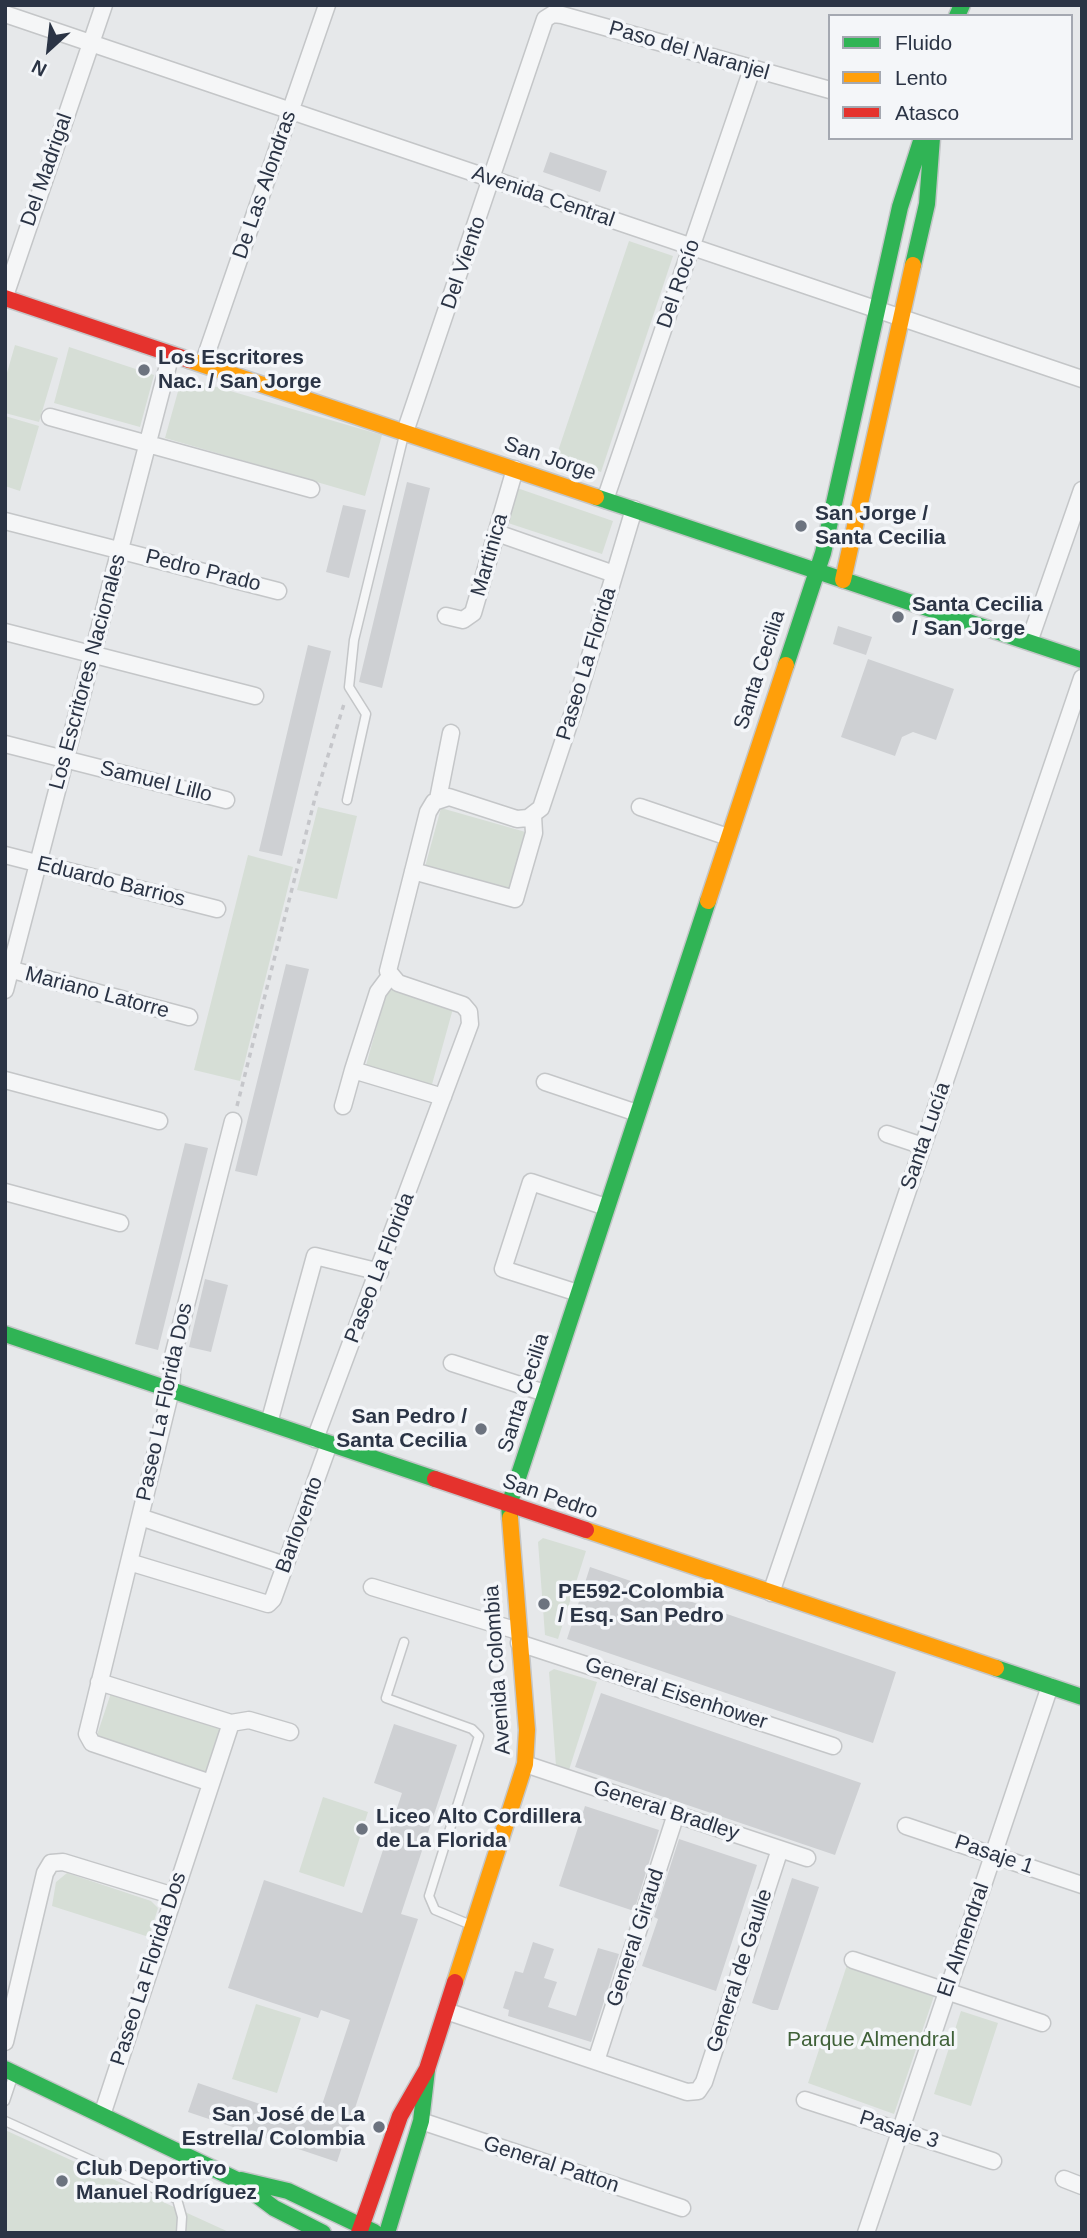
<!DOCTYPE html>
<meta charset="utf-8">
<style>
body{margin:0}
#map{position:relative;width:1087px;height:2238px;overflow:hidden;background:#e6e8ea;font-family:Arial,sans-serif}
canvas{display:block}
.frame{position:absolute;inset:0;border:7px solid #2b3445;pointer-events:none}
.legend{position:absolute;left:828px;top:14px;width:245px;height:126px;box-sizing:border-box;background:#f4f6f9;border:2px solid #a4a8b1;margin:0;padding:9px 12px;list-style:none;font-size:21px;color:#2b3445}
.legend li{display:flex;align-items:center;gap:14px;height:35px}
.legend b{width:35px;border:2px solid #a4a8b1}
.north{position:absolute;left:14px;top:14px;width:70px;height:70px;-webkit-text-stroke:5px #f4f6f9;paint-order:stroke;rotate:207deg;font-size:19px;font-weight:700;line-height:28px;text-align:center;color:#2b3445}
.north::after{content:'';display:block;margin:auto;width:24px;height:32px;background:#2b3445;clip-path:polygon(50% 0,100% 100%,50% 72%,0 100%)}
</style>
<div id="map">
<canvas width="1087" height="2238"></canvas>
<div class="frame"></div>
<ul class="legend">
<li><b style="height:9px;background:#30b455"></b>Fluido</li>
<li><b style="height:9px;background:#ff9f0a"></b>Lento</li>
<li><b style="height:9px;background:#e5322d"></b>Atasco</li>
</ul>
<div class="north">N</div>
</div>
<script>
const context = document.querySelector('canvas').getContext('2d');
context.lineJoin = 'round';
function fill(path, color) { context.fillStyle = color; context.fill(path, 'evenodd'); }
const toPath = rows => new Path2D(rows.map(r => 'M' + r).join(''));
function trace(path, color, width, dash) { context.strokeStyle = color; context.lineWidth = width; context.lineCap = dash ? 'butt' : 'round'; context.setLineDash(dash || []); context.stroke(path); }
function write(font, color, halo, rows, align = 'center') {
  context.font = font + ' Arial,sans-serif'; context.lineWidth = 7; context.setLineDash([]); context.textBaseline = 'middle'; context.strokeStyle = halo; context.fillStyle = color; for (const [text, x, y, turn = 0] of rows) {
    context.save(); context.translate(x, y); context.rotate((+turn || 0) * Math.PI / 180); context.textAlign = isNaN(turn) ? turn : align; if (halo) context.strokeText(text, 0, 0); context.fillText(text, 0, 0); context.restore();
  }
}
fill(toPath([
 [629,241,673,256,601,472,556,457],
 [15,345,58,358,39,422,5,413,5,380],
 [69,347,154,375,140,427,54,403],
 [182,377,382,435,365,496,165,438],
 [5,416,39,426,20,491,5,486],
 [517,488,613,521,602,554,505,522],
 [318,807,357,816,337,899,297,890],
 [441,808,529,833,509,902,422,878],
 [248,855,293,867,240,1081,194,1070],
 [388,986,454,1005,431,1088,365,1069],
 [543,1538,586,1551,558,1639,545,1635,538,1542],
 [554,1669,597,1682,569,1770,556,1766,549,1672],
 [111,1693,220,1729,205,1774,96,1738],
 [323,1797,368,1812,344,1887,299,1872],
 [67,1873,151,1901,158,1908,149,1937,52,1906,56,1882],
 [847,1965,934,1996,894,2114,808,2083],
 [256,2004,301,2018,277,2093,232,2079],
 [961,2011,998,2023,971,2106,934,2094],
 [5,2130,231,2233,5,2233]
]), '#d6ded6');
fill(toPath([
 [550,152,607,171,600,192,543,172],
 [407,482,430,488,382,688,359,682],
 [343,505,366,510,349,578,326,572],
 [838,626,872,637,866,655,833,644],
 [308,645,331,651,282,856,259,851],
 [868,659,954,689,936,740,913,732,902,737,895,756,841,737],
 [286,964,309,969,257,1176,235,1171],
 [185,1143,208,1148,158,1350,135,1344],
 [205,1279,228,1285,211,1352,189,1347],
 [590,1567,896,1672,873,1743,567,1639],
 [601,1693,861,1783,835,1855,575,1767],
 [394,1724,457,1745,401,1914,418,1919,337,2162,188,2112,198,2083,316,2123,350,2020,321,2010,318,2018,228,1988,264,1880,362,1913,402,1793,374,1783],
 [585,1806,659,1830,634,1911,559,1886],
 [679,1839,757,1865,716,1991,642,1966,658,1919,654,1917],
 [792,1878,819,1887,778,2010,772,2010,752,2003],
 [533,1942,554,1949,544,1978,557,1982,548,2007,576,2016,598,1948,619,1954,591,2042,508,2016,509,2010,503,2008,515,1971,523,1973]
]), '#ced0d3');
const lane = toPath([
 [347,800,366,714,349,687,354,640,404,435],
 [404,1642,386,1698,472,1729,479,1736,429,1896,435,1910,471,1925],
 [5,2101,13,2077],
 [5,2121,177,2199,182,2217,181,2233]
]);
const street = toPath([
 [5,14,1082,379],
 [5,296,104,5],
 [203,364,327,5],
 [50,417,311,489],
 [405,432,545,19,553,14,562,15,830,90],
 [605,500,752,69],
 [5,521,278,591],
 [497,533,614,574],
 [446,616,463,620,473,613,515,469],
 [5,632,255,696],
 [1029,642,1082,490],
 [5,744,226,800],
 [438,799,451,733],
 [640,807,728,837],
 [5,855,217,909],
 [413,871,515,899,534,833,533,816],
 [5,968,189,1017],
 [390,976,378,992,353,1070,443,1097],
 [5,990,171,354],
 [5,1080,159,1121],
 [545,1082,637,1113],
 [343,1106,353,1070],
 [887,1134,923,1146],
 [5,1192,120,1223],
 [578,1293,503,1269,531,1182,606,1207],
 [452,1363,545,1393],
 [269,1423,315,1256,380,1272],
 [315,1439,470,1024,469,1012,463,1005,398,983,388,971,428,812,434,802,449,797,517,819,528,818,541,808,575,706,634,509],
 [140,1517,285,1565],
 [129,1562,268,1604,273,1599,329,1444],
 [372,1587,518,1631],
 [771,1593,1082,678],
 [519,1643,833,1746],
 [99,1682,231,1723,249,1720,290,1732],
 [525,1764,807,1858],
 [211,1783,92,1743,87,1734,171,1390,173,1356,233,1121],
 [906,1826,1082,1885],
 [853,1960,1042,2023],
 [446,2011,687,2092,698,2091,704,2082,780,1849],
 [5,2042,45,1873,51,1863,63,1862,174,1896],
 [596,2061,676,1814],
 [805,2100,993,2161],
 [102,2115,231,1723],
 [421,2121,682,2208],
 [1064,2179,1082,2186],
 [866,2233,1050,1686]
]);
const fast = toPath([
 [957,16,962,5],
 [913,265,927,204,932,138],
 [596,497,1082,660],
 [786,665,823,553,900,207,922,138],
 [5,1334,435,1479],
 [510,1518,509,1505,708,901],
 [996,1668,1082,1697],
 [5,2069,237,2180,274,2208,323,2233],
 [241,2180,288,2191,374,2232],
 [387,2233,421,2121,427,2070]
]);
const slow = toPath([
 [189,360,596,497],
 [843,580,913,265],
 [708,901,786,665],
 [586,1530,996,1668],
 [455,1982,525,1764,527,1730,510,1518]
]);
const jam = toPath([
 [5,298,189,360],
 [435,1479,586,1530],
 [359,2233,400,2116,427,2069,455,1982]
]);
trace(lane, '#c4c6c8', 11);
trace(street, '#c4c6c8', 19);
trace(fast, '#c4c6c8', 19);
trace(slow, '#c4c6c8', 19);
trace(jam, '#c4c6c8', 19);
trace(toPath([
 [237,1106,315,798,344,704]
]), '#c5c6ca', 3.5, [5, 5]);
trace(lane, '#f5f6f7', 8);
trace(street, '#f5f6f7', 16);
trace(fast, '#30b455', 16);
trace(slow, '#ff9f0a', 16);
trace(jam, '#e5322d', 16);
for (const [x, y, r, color] of [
 [144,370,7,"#6c737f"],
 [801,526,7,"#6c737f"],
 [898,617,7,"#6c737f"],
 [481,1429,7,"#6c737f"],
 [544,1604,7,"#6c737f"],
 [362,1829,7,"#6c737f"],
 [379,2127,7,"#6c737f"],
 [62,2181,7,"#6c737f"]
]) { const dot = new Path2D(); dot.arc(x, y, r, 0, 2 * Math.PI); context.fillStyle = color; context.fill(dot); trace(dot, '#f4f6f9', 2.5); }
write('21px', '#2b3445', '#f4f6f9', [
 ["Paso del Naranjel",689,51,16],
 ["Del Madrigal",47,170,-71],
 ["De Las Alondras",265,185,-71],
 ["Avenida Central",543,197,19],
 ["Del Viento",464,263,-71],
 ["Del Rocío",679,284,-71],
 ["San Jorge",550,459,19],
 ["Martinica",490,555,-74],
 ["Pedro Prado",203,571,14],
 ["Paseo La Florida",587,664,-73],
 ["Santa Cecilia",760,670,-72],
 ["Los Escritores Nacionales",88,672,-75],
 ["Samuel Lillo",156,782,14],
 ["Eduardo Barrios",111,882,14],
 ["Mariano Latorre",97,993,15],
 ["Santa Lucía",926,1136,-71],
 ["Paseo La Florida",380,1268,-69],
 ["Santa Cecilia",524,1393,-72],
 ["Paseo La Florida Dos",165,1402,-78],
 ["San Pedro",550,1497,19],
 ["Barlovento",300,1525,-70],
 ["Avenida Colombia",498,1670,-94],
 ["General Eisenhower",676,1694,18],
 ["General Bradley",666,1811,18],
 ["Pasaje 1",994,1855,19],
 ["General Giraud",636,1938,-72],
 ["El Almendral",964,1940,-71],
 ["Paseo La Florida Dos",149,1969,-72],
 ["General de Gaulle",740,1971,-72],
 ["Pasaje 3",899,2130,18],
 ["General Patton",551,2165,18]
]);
write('bold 21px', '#2b3445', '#f4f6f9', [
 ["Los Escritores",158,358],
 ["Nac. / San Jorge",158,382],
 ["San Jorge /",815,514],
 ["Santa Cecilia",815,538],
 ["Santa Cecilia",912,605],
 ["/ San Jorge",912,629],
 ["San Pedro /",467,1417,"right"],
 ["Santa Cecilia",467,1441,"right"],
 ["PE592-Colombia",558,1592],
 ["/ Esq. San Pedro",558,1616],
 ["Liceo Alto Cordillera",376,1817],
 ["de La Florida",376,1841],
 ["San José de La",365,2115,"right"],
 ["Estrella/ Colombia",365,2139,"right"],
 ["Club Deportivo",76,2169],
 ["Manuel Rodríguez",76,2193]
], 'left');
write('21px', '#3f6138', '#f4f6f9', [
 ["Parque Almendral",871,2040]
]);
</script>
